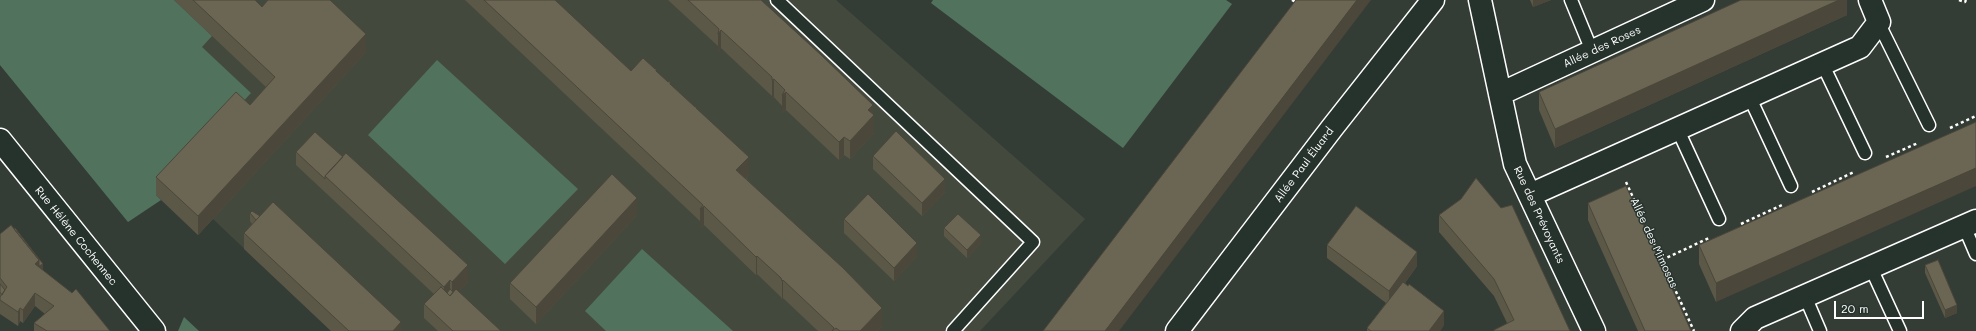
<!DOCTYPE html>
<meta charset="utf-8">
<style>
body{margin:0}
#map{position:relative;width:1976px;height:331px;overflow:hidden;background:#343d35;font-family:Mali,sans-serif}
canvas{display:block}
.scale{position:absolute;left:1834px;top:301px;width:90px;height:18px;box-sizing:border-box;border:2px solid #fff;border-top:0;padding-left:5px;font-size:12px;line-height:14px;white-space:nowrap;color:#fff;-webkit-text-stroke:3px #26332d;paint-order:stroke}
</style>
<div id="map">
<canvas width="1976" height="331"></canvas>
<div class="scale">20 m</div>
</div>
<script>
const context = document.querySelector('canvas').getContext('2d');
context.lineJoin = 'round';
function fill(path, color) { context.fillStyle = color; context.fill(path, 'evenodd'); }
const toPath = rows => new Path2D(rows.map(r => 'M' + r).join(''));
function trace(path, color, width, dash) { context.strokeStyle = color; context.lineWidth = width; context.lineCap = dash ? 'butt' : 'round'; context.setLineDash(dash || []); context.stroke(path); }
function write(font, color, halo, rows, align = 'center') {
  context.font = font + ' Mali,sans-serif'; context.lineWidth = 3; context.setLineDash([]); context.textBaseline = 'middle'; context.strokeStyle = halo; context.fillStyle = color; for (const [text, x, y, turn = 0] of rows) {
    context.save(); context.translate(x, y); context.rotate((+turn || 0) * Math.PI / 180); context.textAlign = isNaN(turn) ? turn : align; if (halo) context.strokeText(text, 0, 0); context.fillText(text, 0, 0); context.restore();
  }
}
fill(toPath([
 [0,0,836,0,1085,219,980,331,331,331,213,219,198,235,161,200,128,222,0,65]
]), '#44493e');
fill(toPath([
 [0,0,174,0,212,36,202,47,251,93,156,195,161,200,128,222,0,65],
 [933,0,1226,0,1232,4,1123,148,931,3],
 [437,60,578,189,505,264,368,135],
 [642,249,733,331,606,331,585,311],
 [184,317,199,331,178,331]
]), '#51725d');
const lane = toPath([
 [777,0,1033,242,953,331],
 [1571,0,1592,51],
 [1879,24,1929,125],
 [1822,63,1865,153],
 [1749,96,1791,186],
 [1677,128,1719,219],
 [1964,226,1976,254],
 [1871,268,1900,331],
 [1805,296,1820,331]
]);
const street = toPath([
 [1480,0,1515,164,1594,331],
 [1500,94,1703,0],
 [0,140,154,331],
 [1530,195,1860,47,1879,22,1870,0],
 [1177,331,1332,128,1433,0],
 [1742,331,1755,318,1976,221]
]);
trace(lane, '#fff', 15);
trace(street, '#fff', 25);
trace(toPath([
 [1292,0,1297,3,1299,0],
 [1959,0,1965,2,1966,0],
 [1950,128,1976,116],
 [1886,157,1918,143],
 [1626,182,1694,331],
 [1812,192,1854,172],
 [1741,224,1782,205],
 [1662,260,1709,238]
]), '#fff', 2.5, [3, 3]);
trace(lane, '#26332d', 12);
trace(street, '#26332d', 22);
fill(toPath([
 [174,0,255,0,262,7,366,52,198,235,156,195,156,177,250,105,266,87],
 [465,0,555,0,631,71,656,71,696,108,749,175,746,178,882,326,877,331,818,331,783,298,782,299,781,297,757,274,756,275,704,225,700,228,700,221],
 [668,0,761,0,873,114,874,133,850,159,844,155,839,160,786,110,782,113,782,106,774,97,772,98,772,96,721,48,718,52,718,46],
 [1530,0,1551,0,1533,7],
 [1847,0,1847,15,1555,148,1539,110,1539,92],
 [1976,122,1716,302,1699,264,1699,245],
 [296,152,468,282,458,292,501,331,438,331,424,318,424,304,434,294,296,165],
 [873,156,945,192,922,216,873,169],
 [1588,203,1691,331,1638,331,1588,220],
 [250,213,401,331,331,331,244,249,244,233,252,224,250,221],
 [637,215,536,324,510,299,510,283],
 [1439,215,1570,331,1507,323,1494,296,1439,232],
 [844,219,917,256,894,281,844,233],
 [944,228,981,243,967,258,944,236],
 [0,234,43,270,110,331,34,331,34,323,45,314,35,306,23,323,20,321,18,326,0,314],
 [1327,245,1417,266,1405,283,1444,325,1440,331,1367,331,1367,328,1386,303,1327,258],
 [1925,265,1957,313,1945,318,1925,273]
]), '#5c5847');
fill(toPath([
 [1357,0,1371,0,1119,331,1105,331],
 [1533,0,1551,0,1533,7],
 [1839,0,1847,0,1847,15,1555,148,1555,129],
 [721,30,721,48,718,52,718,34],
 [366,34,366,52,198,235,198,216],
 [774,79,774,97,772,98,772,80],
 [786,92,786,110,782,113,782,95],
 [873,105,873,117,874,115,874,133,850,159,850,141,868,110],
 [844,137,844,155,839,160,839,142],
 [749,157,749,175,736,188,736,170],
 [1976,168,1976,186,1716,302,1716,283],
 [945,179,945,192,922,216,922,203],
 [637,198,637,215,536,324,536,307],
 [704,206,704,225,700,228,700,209],
 [981,235,981,243,967,258,967,250],
 [917,243,917,256,894,281,894,268],
 [1417,252,1417,266,1389,305,1389,291],
 [757,256,757,274,756,275,756,257],
 [39,260,43,264,43,272,35,264],
 [468,265,468,282,452,299,452,282],
 [450,280,450,297,444,295,444,287],
 [783,280,783,298,782,299,782,281],
 [35,293,35,306,23,323,23,310],
 [1957,305,1957,313,1945,318,1945,310],
 [20,308,20,321,18,326,18,312],
 [882,308,882,326,877,331,860,331],
 [1444,311,1444,325,1440,331,1429,331],
 [401,322,401,331,393,331]
]), '#4b473a');
const building = toPath([
 [193,0,255,0,262,7,268,0,330,0,366,34,198,216,156,177,236,92,250,105,275,77,193,0],
 [484,0,555,0,631,71,643,58,655,69,656,68,656,71,668,82,670,81,670,84,695,107,696,106,696,108,749,157,736,170,843,268,882,308,860,331,840,331,836,328,832,331,834,328,783,280,782,281,781,278,757,256,756,257,704,206,700,209,703,205,484,0],
 [688,0,761,0,821,55,873,105,868,110,874,115,850,141,844,137,839,142,786,92,782,95,785,90,774,79,772,80,772,77,721,30,718,34,719,29,688,0],
 [1296,0,1357,0,1105,331,1043,331,1296,0],
 [1741,0,1839,0,1555,129,1539,92,1741,0],
 [1976,122,1976,168,1716,283,1699,245,1976,122],
 [896,131,945,179,922,203,873,156,896,131],
 [315,132,343,157,325,176,325,179,296,152,315,132],
 [346,153,468,265,452,282,450,280,444,287,325,176,346,153],
 [612,174,637,198,536,307,510,283,612,174],
 [1476,178,1501,208,1512,205,1570,331,1494,331,1494,330,1514,320,1494,279,1439,215,1461,199,1476,178],
 [1626,186,1691,331,1645,331,1588,203,1626,186],
 [868,194,917,243,894,268,844,219,868,194],
 [273,202,401,322,393,331,349,331,244,233,273,202],
 [1356,206,1417,252,1389,291,1327,245,1356,206],
 [252,211,260,216,256,220,250,213,252,211],
 [958,214,981,235,967,250,944,228,958,214],
 [11,225,39,260,35,264,72,293,76,289,110,331,47,331,34,323,54,306,35,293,23,310,20,308,18,312,0,300,0,297,7,287,0,278,0,234,11,225],
 [15,228,43,264,39,266,39,260,14,229,15,228],
 [1938,260,1957,305,1945,310,1925,265,1938,260],
 [1403,282,1408,286,1409,284,1444,311,1429,331,1371,331,1367,328,1403,282],
 [0,284,5,290,2,295,0,292,0,284],
 [441,287,450,296,456,289,501,331,453,331,424,304,441,287],
 [450,289,453,292,450,296,447,293,450,289]
]);
fill(building, '#6b6653');
trace(building, '#4b473a', 1);
write('11px', '#fff', '#26332d', [
 ["Allée des Roses",1602,47,-25],
 ["Allée Paul Éluard",1304,165,-53],
 ["Rue des Prévoyants",1539,215,65],
 ["Rue Hélène Cochennec",76,236,51],
 ["Allée des Mimosas",1654,243,65]
]);
</script>
